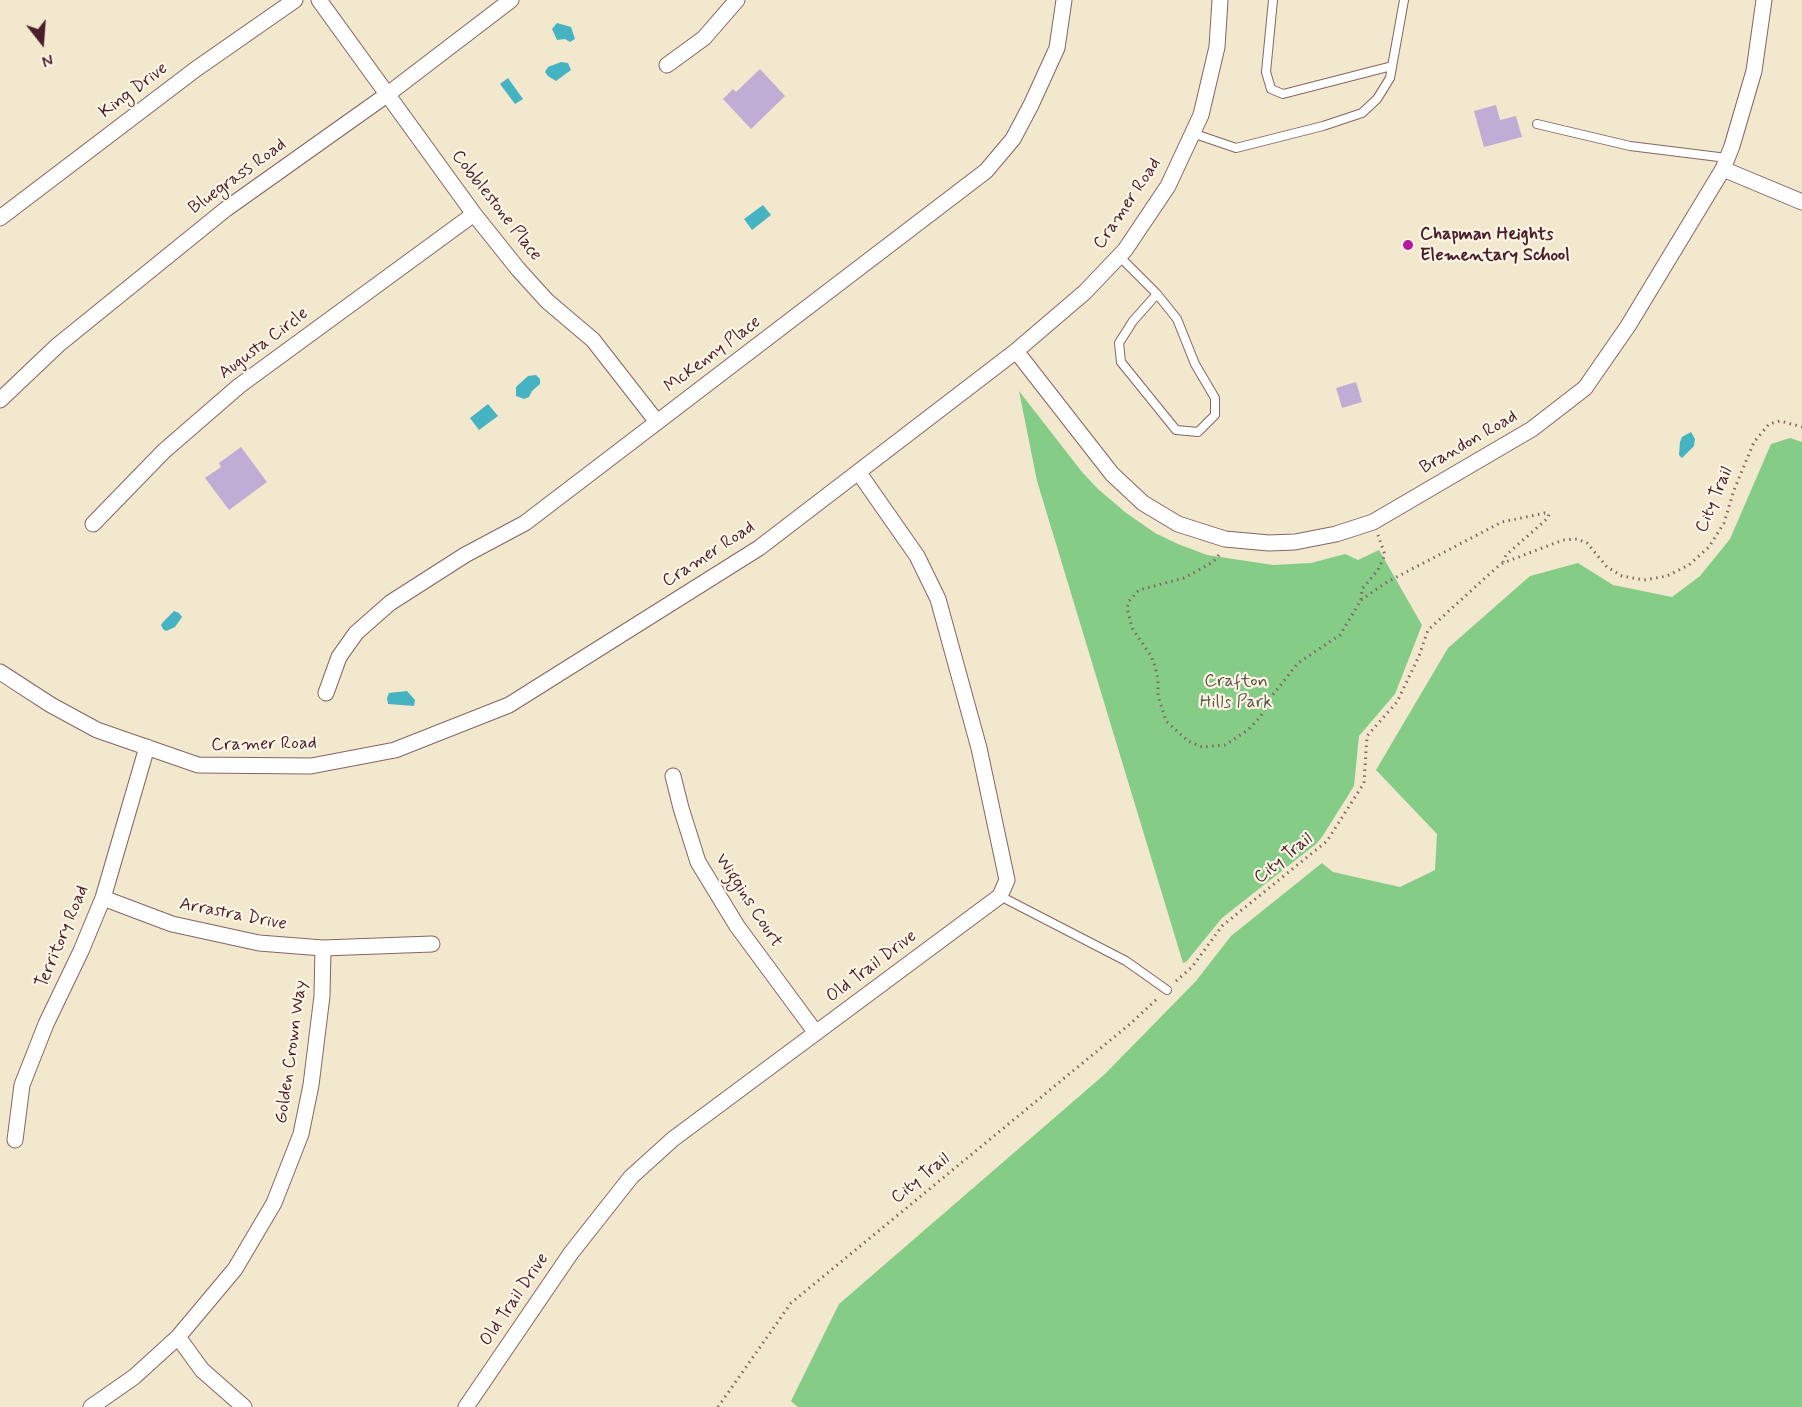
<!DOCTYPE html>
<style>
body{margin:0}
#map{position:relative;width:1802px;height:1407px;overflow:hidden;background:#f2e8cd;font-family:Mynerve,sans-serif}
canvas{display:block}
.north{position:absolute;left:12px;top:12px;width:60px;height:60px;-webkit-text-stroke:4px #fcf5e5;paint-order:stroke;rotate:163deg;font-size:16px;font-weight:700;line-height:24px;text-align:center;color:#4a1f2b}
.north::after{content:'';display:block;margin:auto;width:21px;height:27px;background:#4a1f2b;clip-path:polygon(50% 0,100% 100%,50% 72%,0 100%)}
</style>
<div id="map">
<canvas width="1802" height="1407"></canvas>
<div class="north">N</div>
</div>
<script>
const context = document.querySelector('canvas').getContext('2d');
context.lineJoin = 'round';
function fill(path, color) { context.fillStyle = color; context.fill(path, 'evenodd'); }
const toPath = rows => new Path2D(rows.map(r => 'M' + r).join(''));
function trace(path, color, width, dash) { context.strokeStyle = color; context.lineWidth = width; context.lineCap = dash ? 'butt' : 'round'; context.setLineDash(dash || []); context.stroke(path); }
function write(font, color, halo, rows, align = 'center') {
  context.font = font + ' Mynerve,sans-serif'; context.lineWidth = 4.5; context.setLineDash([]); context.textBaseline = 'middle'; context.strokeStyle = halo; context.fillStyle = color; for (const [text, x, y, turn = 0] of rows) {
    context.save(); context.translate(x, y); context.rotate((+turn || 0) * Math.PI / 180); context.textAlign = isNaN(turn) ? turn : align; if (halo) context.strokeText(text, 0, 0); context.fillText(text, 0, 0); context.restore();
  }
}
fill(toPath([
 [1019,391,1082,472,1098,489,1125,512,1155,533,1178,544,1207,555,1273,565,1311,563,1345,554,1358,560,1379,550,1422,625,1395,694,1359,736,1354,786,1322,837,1316,844,1222,918,1186,962,1183,963,1037,481],
 [1790,438,1802,442,1802,1407,798,1407,791,1401,839,1304,1105,1074,1196,981,1231,936,1322,863,1333,872,1400,887,1435,870,1437,834,1376,770,1448,648,1530,576,1578,563,1613,585,1672,597,1700,576,1730,539,1771,444]
]), '#85cc87');
fill(toPath([
 [557,23,571,27,575,39,570,42,565,39,557,40,552,29],
 [561,62,568,63,571,70,556,81,548,76,545,72,548,67],
 [508,78,523,99,515,104,500,84],
 [763,205,771,215,752,230,744,219],
 [536,375,540,379,540,384,532,391,529,397,524,399,516,396,516,387,528,376],
 [488,404,498,416,479,430,470,418],
 [1691,432,1695,439,1694,446,1682,458,1679,455,1680,442,1682,437],
 [174,611,179,613,182,617,175,627,166,631,163,629,161,625,163,622],
 [407,691,415,700,414,706,388,704,387,698,389,693]
]), '#45b3c2');
fill(toPath([
 [760,69,785,96,751,129,723,99,733,89,736,92],
 [1496,105,1500,120,1516,116,1522,137,1484,147,1474,111],
 [1356,382,1362,402,1342,408,1336,388],
 [241,447,267,482,229,510,205,478,221,467,219,463]
]), '#bfadd6');
const service = toPath([
 [1273,0,1266,72,1271,89,1283,94,1392,66],
 [1537,124,1630,146,1727,158],
 [1192,133,1236,148,1323,126,1362,113,1377,99,1390,78,1404,0],
 [1119,256,1157,294,1177,319,1195,364,1215,398,1215,415,1198,432,1176,430,1121,362,1119,343,1133,321,1157,294],
 [1000,896,1126,961,1167,990]
]);
const minor = toPath([
 [319,0,474,214,518,269,547,301,593,340,657,422],
 [667,65,704,38,737,0],
 [1723,169,1802,202],
 [0,218,196,69,295,0],
 [1016,351,1112,474,1143,503,1178,524,1225,539,1269,543,1295,542,1336,534,1373,522,1532,429,1585,388,1628,326,1723,169,1732,146,1754,71,1764,0],
 [0,400,58,345,226,209,388,94,511,0],
 [93,524,164,451,239,386,474,214],
 [0,672,51,705,97,730,198,765,311,766,395,750,509,705,759,548,1016,351,1085,292,1125,250,1168,186,1201,115,1217,47,1220,0],
 [326,693,339,657,356,633,390,603,465,555,525,523,986,171,1013,139,1031,105,1057,48,1064,0],
 [673,776,681,808,698,862,737,926,816,1033],
 [103,898,172,924,259,943,323,948,432,944],
 [15,1140,22,1085,46,1024,81,951,103,898,147,747],
 [178,1337,202,1370,244,1407],
 [91,1407,134,1377,178,1337,235,1269,274,1203,301,1134,311,1085,322,996,323,948],
 [466,1407,571,1253,631,1177,673,1139,1000,896,1007,880,979,748,938,599,917,556,859,473]
]);
trace(service, '#856564', 10);
trace(minor, '#856564', 17);
trace(toPath([
 [1219,555,1213,562,1184,578,1139,590,1129,601,1127,608,1132,628,1151,656,1155,666,1158,679,1158,696,1166,721,1188,741,1202,747,1225,745,1248,730,1261,716,1272,696,1298,663,1340,635,1361,600,1362,589,1378,570,1385,555,1378,535],
 [1361,600,1387,582,1502,522,1545,513,1549,514,1548,518,1506,555,1503,562],
 [1176,981,1192,967,1222,926,1327,841,1364,783,1367,736,1397,702,1419,656,1428,630,1496,568,1503,563,1563,540,1577,539,1587,543,1607,567,1622,576,1644,580,1667,576,1689,565,1709,547,1724,523,1734,490,1754,442,1769,424,1780,421,1802,427],
 [718,1407,791,1303,1130,1024,1158,998]
]), '#856564', 3, [1.5, 4.5]);
trace(service, '#fff', 8);
trace(minor, '#fff', 15);
for (const [x, y, r, color] of [
 [1408,245,6,"#b5179e"]
]) { const dot = new Path2D(); dot.arc(x, y, r, 0, 2 * Math.PI); context.fillStyle = color; context.fill(dot); trace(dot, '#fcf5e5', 2); }
write('18px', '#4a1f2b', '#fcf5e5', [
 ["King Drive",134,91,-37],
 ["Bluegrass Road",238,177,-36],
 ["Cramer Road",1128,204,-56],
 ["Cobblestone Place",496,206,52],
 ["Augusta Circle",264,344,-37],
 ["McKenny Place",713,355,-37],
 ["Brandon Road",1469,443,-30],
 ["City Trail",1715,500,-67],
 ["Cramer Road",709,555,-33],
 ["Cramer Road",264,745,-1],
 ["City Trail",1284,859,-39],
 ["Wiggins Court",748,901,57],
 ["Arrastra Drive",233,915,11],
 ["Territory Road",63,937,-67],
 ["Old Trail Drive",872,967,-37],
 ["Golden Crown Way",292,1052,-82],
 ["City Trail",921,1179,-39],
 ["Old Trail Drive",515,1300,-56]
]);
write('bold 18px', '#4a1f2b', '#fcf5e5', [
 ["Chapman Heights",1420,235],
 ["Elementary School",1420,256]
], 'left');
write('18px', '#5c5347', '#fcf5e5', [
 ["Crafton",1236,682],
 ["Hills Park",1236,703]
]);
</script>
